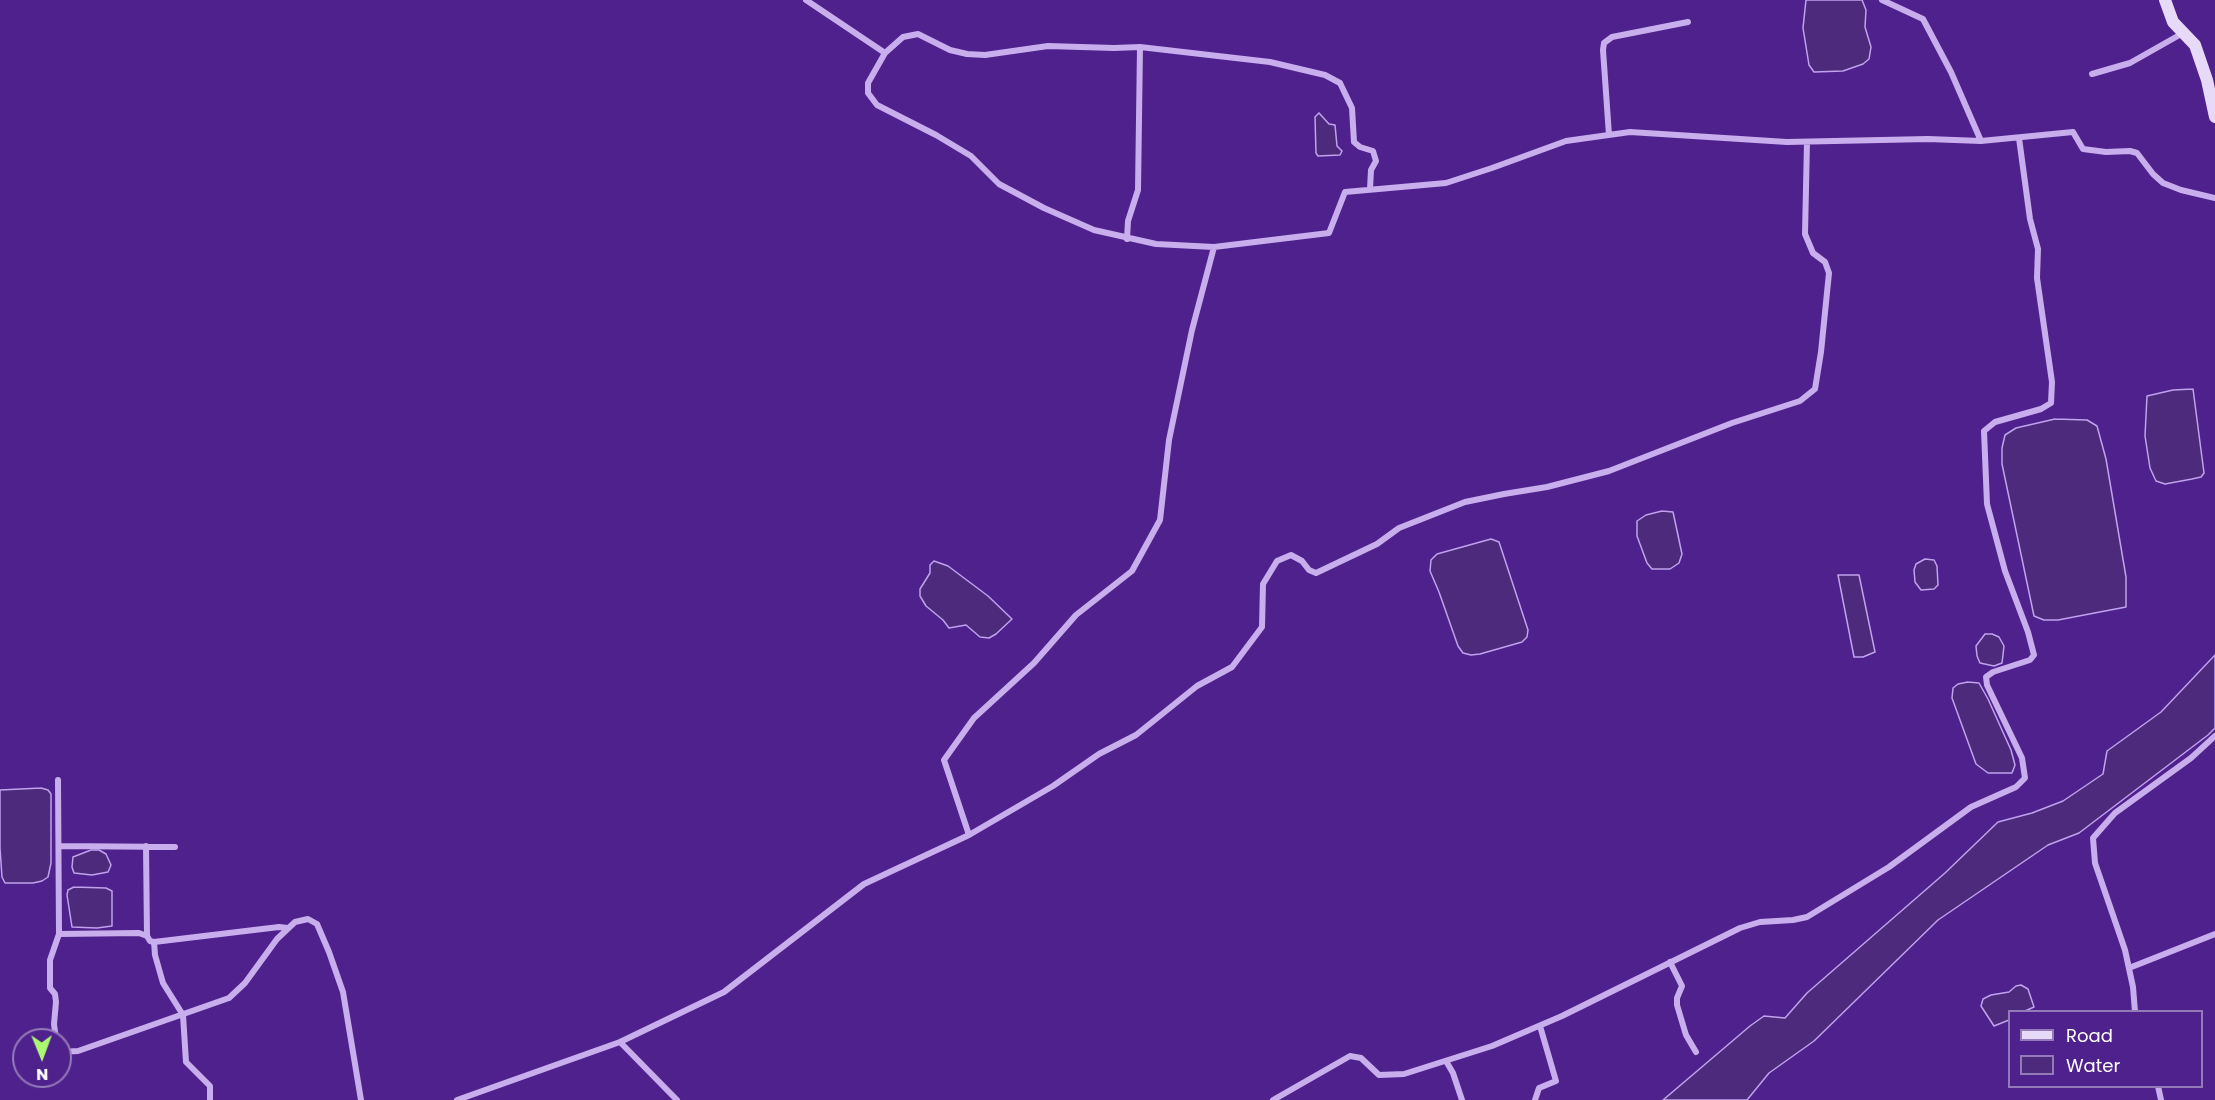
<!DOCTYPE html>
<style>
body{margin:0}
#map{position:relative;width:2215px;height:1100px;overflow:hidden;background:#4f218c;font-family:Poppins,sans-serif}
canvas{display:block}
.legend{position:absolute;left:2008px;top:1010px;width:195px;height:78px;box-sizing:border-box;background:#4f218c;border:2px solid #957aba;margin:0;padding:8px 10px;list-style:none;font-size:18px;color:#fff}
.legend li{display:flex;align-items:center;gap:12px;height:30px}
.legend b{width:30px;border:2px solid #957aba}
.north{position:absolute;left:12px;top:1028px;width:60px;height:60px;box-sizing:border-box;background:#4f218c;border:2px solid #957aba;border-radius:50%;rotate:179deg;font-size:16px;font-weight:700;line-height:24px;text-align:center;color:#fff}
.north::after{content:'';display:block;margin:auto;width:21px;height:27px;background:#aaf86f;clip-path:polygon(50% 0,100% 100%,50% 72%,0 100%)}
</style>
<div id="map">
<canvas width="2215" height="1100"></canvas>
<ul class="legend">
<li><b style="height:8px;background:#e7daf9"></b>Road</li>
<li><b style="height:16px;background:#4d2a7b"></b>Water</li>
</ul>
<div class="north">N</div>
</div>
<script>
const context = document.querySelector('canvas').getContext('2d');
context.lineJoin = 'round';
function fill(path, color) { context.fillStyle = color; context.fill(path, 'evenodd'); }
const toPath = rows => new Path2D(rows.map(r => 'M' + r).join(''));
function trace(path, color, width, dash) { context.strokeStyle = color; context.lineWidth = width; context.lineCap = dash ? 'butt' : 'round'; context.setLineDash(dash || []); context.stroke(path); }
const water = toPath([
 [1806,0,1862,0,1866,10,1865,27,1871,47,1869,59,1863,64,1843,71,1814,72,1809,65,1803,28,1806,0],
 [1319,113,1329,124,1335,125,1337,146,1342,151,1340,155,1318,156,1316,153,1315,117,1319,113],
 [2193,389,2204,473,2201,477,2192,479,2165,484,2156,481,2150,468,2145,436,2147,396,2173,390,2193,389],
 [2055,419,2087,420,2097,426,2106,459,2126,577,2126,607,2058,620,2044,620,2034,616,2002,464,2002,448,2005,435,2016,428,2055,419],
 [1662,511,1673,512,1682,554,1679,563,1670,569,1652,569,1647,563,1637,536,1637,521,1646,515,1662,511],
 [1491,539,1499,542,1528,630,1527,637,1522,642,1480,654,1471,655,1463,653,1458,646,1439,592,1430,571,1431,560,1437,554,1491,539],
 [1925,559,1934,560,1937,566,1938,585,1934,589,1921,590,1915,582,1914,570,1916,564,1925,559],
 [934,561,948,566,988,596,1012,619,996,634,989,638,980,637,966,625,949,628,943,620,926,606,920,596,920,589,930,573,930,565,934,561],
 [1838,575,1859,575,1875,652,1863,657,1854,657,1838,575],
 [1985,634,1992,634,1999,637,2004,646,2002,663,1994,666,1980,663,1977,656,1976,646,1985,634],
 [2215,655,2215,728,2208,735,2079,833,2048,845,1938,920,1814,1041,1769,1073,1747,1100,1663,1100,1750,1026,1764,1016,1785,1018,1807,993,1945,873,1998,822,2032,813,2063,801,2103,774,2107,751,2161,712,2215,655],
 [1968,682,1979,683,1988,699,2011,750,2015,765,2012,773,1988,773,1976,764,1952,698,1953,688,1958,684,1968,682],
 [41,788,48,790,51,794,51,863,48,877,42,881,33,883,5,883,2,877,0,848,0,790,41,788],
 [91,850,99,850,106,854,111,865,108,872,92,875,74,873,72,867,73,857,91,850],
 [74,887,106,888,112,891,112,926,97,928,72,927,67,895,68,890,74,887],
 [2021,985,2028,989,2034,1007,2025,1011,2010,1012,2009,1020,1994,1026,1981,1006,1983,999,1991,995,2009,992,2016,986,2021,985]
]);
fill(water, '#4d2a7b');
trace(water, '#c0a2ed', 1.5);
trace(toPath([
 [806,0,885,53,868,83,868,93,877,105,936,135,971,156,999,184,1044,208,1094,230,1156,244,1214,247,1329,233,1345,192,1446,183,1492,168,1566,141,1630,132,1787,142,1928,139,1981,141,2073,132,2083,149,2106,152,2130,151,2137,153,2153,174,2163,183,2181,190,2215,198],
 [1882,0,1923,19,1951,72,1981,141],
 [885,53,903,37,918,34,950,50,967,54,985,55,1048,46,1114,48,1140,47],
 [2092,74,2130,63,2183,33],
 [1609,135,1603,50,1604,43,1612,37,1688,22],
 [1127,239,1128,221,1138,190,1140,47,1270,62,1325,75,1340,83,1352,108,1354,142,1360,147,1373,151,1376,161,1371,170,1370,189],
 [969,835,1053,786,1099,754,1136,735,1197,686,1232,667,1262,627,1263,584,1277,561,1291,555,1302,561,1309,570,1316,573,1377,544,1399,528,1465,502,1504,494,1547,487,1609,471,1732,423,1800,401,1815,389,1821,352,1829,273,1825,262,1813,253,1805,234,1807,142],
 [60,846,175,847],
 [146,846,147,936],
 [59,934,139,933,147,936,150,941,154,942,279,927,288,928],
 [154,942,155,955,163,983,183,1015],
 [1670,962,1682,986,1677,998,1677,1005,1686,1035,1696,1052],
 [2129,968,2215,934],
 [2135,1012,2133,987,2125,950,2095,863,2093,838,2115,813,2191,758,2215,736],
 [183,1015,186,1062,210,1086,210,1100],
 [56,1040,54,1024,56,1002,55,994,50,988,50,960,59,934,58,780],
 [620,1042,677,1100],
 [60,1052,78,1051,229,998,245,983,277,939,295,922,308,919,317,924,329,952,343,992,361,1100],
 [1446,1061,1453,1073,1462,1100],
 [2158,1086,2161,1100],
 [457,1100,620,1042,724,992,864,884,969,835,944,760,974,718,1034,663,1076,615,1132,571,1160,520,1169,440,1192,330,1214,247],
 [1273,1100,1350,1056,1361,1058,1379,1075,1404,1074,1492,1046,1562,1016,1740,928,1760,922,1793,920,1807,917,1889,867,1971,807,2016,787,2025,778,2022,758,1987,685,1986,677,1993,672,2030,660,2034,655,2028,632,2005,571,1987,504,1984,431,1995,422,2041,409,2051,403,2052,382,2037,278,2038,249,2030,219,2019,138],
 [1535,1100,1539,1088,1556,1081,1540,1026]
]), '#c8aeec', 6);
trace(toPath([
 [2165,0,2173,22,2195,45,2207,80,2215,117]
]), '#e7daf9', 12);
</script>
